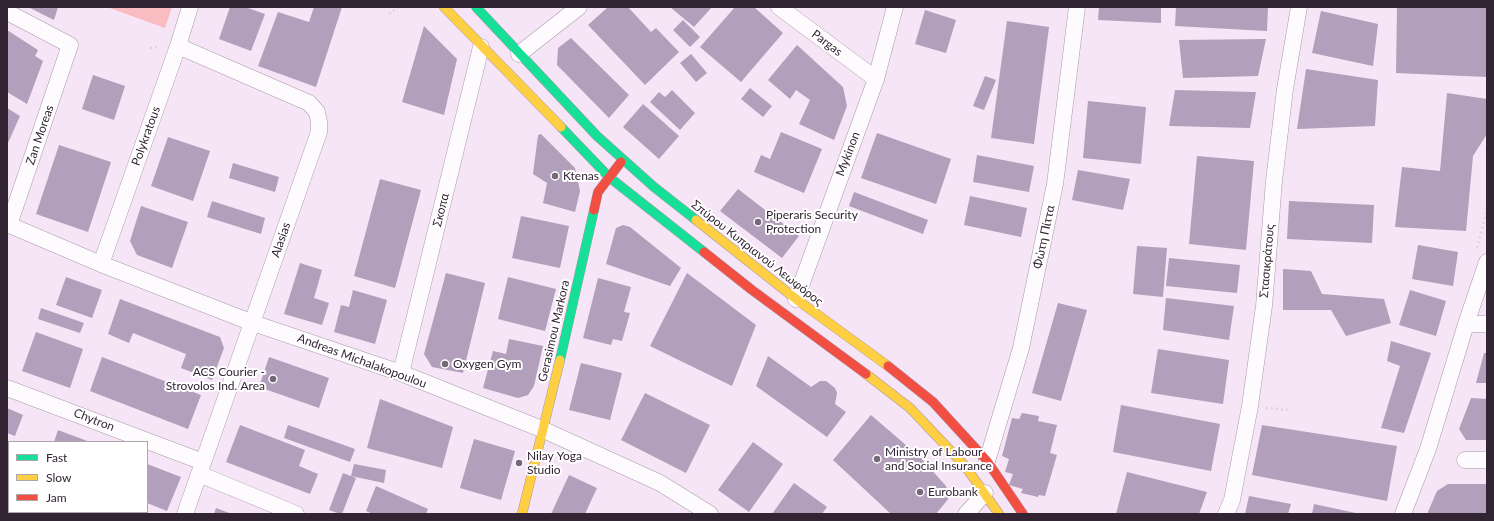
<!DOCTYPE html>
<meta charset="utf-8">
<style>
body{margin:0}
#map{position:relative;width:1494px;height:521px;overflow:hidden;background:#f6e5f6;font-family:Lato,sans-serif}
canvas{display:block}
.frame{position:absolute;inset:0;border:8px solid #322433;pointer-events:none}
.legend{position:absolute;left:8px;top:441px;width:140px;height:72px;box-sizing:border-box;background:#fff;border:1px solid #ada7ad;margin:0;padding:5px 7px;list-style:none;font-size:12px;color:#322433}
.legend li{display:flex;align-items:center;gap:8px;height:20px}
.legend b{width:20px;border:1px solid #ada7ad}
</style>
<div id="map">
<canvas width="1494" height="521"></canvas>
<div class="frame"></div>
<ul class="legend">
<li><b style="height:5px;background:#16e098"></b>Fast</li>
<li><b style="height:5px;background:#ffcf43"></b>Slow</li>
<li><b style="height:5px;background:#f24e42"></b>Jam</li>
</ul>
</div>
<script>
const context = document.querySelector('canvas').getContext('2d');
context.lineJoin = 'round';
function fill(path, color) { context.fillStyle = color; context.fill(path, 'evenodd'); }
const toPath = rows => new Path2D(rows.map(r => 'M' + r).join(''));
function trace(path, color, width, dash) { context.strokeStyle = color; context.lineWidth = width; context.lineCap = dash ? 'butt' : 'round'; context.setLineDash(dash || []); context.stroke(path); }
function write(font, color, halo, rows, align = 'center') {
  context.font = font + ' Lato,sans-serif'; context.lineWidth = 4; context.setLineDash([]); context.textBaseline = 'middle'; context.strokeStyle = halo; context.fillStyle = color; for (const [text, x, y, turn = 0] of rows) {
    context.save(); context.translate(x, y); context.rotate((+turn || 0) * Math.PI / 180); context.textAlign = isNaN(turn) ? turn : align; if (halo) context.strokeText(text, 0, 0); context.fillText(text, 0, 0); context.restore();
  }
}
fill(toPath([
 [107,7,172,7,165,28]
]), '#f9bcc0');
fill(toPath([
 [28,7,58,7,54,20],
 [230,7,245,7,265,14,251,51,219,39],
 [314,7,342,7,316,87,258,66,278,12,309,22],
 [608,7,628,7,651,32,656,28,679,52,645,85,588,25],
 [670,7,712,7,694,27],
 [735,7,754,7,783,33,741,82,700,47],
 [1099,7,1161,7,1161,23,1098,20],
 [1176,7,1268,7,1267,31,1175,26],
 [1397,7,1487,7,1487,77,1396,73],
 [925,10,956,20,946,53,915,44],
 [1321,11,1378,24,1373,66,1312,53],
 [683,20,700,37,690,47,673,30],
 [1007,21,1049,27,1034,144,991,138],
 [424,26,457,59,444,115,402,102],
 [7,30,38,50,35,56,43,61,27,104,7,92],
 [571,38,629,95,609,118,557,65,558,48],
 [1266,39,1258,76,1183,78,1179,40],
 [797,45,843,87,847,106,834,140,799,124,810,100,796,90,790,99,768,80],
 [691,54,707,73,696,82,680,63],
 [1306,69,1378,80,1375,126,1297,129],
 [93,75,125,86,114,120,82,109],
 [985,76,996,80,984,110,973,106],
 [750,88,772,106,763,117,741,99],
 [672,90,695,113,680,130,650,102,659,92,665,97],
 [1175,90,1256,92,1250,128,1169,126],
 [1447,93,1487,99,1487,134,1473,156,1466,231,1395,227,1402,167,1440,171],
 [1088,101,1146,107,1141,164,1083,158],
 [643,104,679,136,659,159,623,127],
 [7,108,20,116,8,143,7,142],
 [781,132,822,149,804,193,754,172,761,155,770,159],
 [877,133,951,159,936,204,861,178],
 [541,134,575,168,580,191,575,212,543,203,547,183,533,174,538,135],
 [168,137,210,151,193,201,151,186],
 [59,145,111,162,88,232,36,214],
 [977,155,1034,166,1029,192,973,182],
 [1197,156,1254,161,1246,250,1189,244],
 [233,163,279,177,275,192,229,178],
 [1078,170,1130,179,1123,210,1072,200],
 [380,179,421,190,395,288,354,276],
 [738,189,799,236,782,258,720,211],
 [854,192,928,220,923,234,849,206],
 [970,196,1027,208,1021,237,964,225],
 [212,201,265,218,261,234,207,217],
 [1289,201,1374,205,1372,243,1287,239],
 [141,206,188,222,172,268,137,255,130,241],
 [521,216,569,226,560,268,512,258],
 [623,225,630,227,681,268,670,286,606,264,616,228],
 [1418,245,1458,252,1453,286,1412,279],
 [1137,246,1167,248,1163,297,1133,294],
 [1169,258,1240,265,1237,293,1166,286],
 [300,263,322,270,314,298,329,303,322,325,284,314],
 [1283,269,1311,271,1322,294,1384,299,1391,323,1346,336,1331,310,1283,310],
 [446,273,485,283,463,373,432,367,424,354],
 [687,273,756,325,732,386,650,346],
 [66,277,102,290,92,318,56,305],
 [508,277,556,289,545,331,498,319],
 [598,278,631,287,624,312,630,313,622,341,613,339,611,345,583,338],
 [353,290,387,300,375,344,334,332,341,305,349,307],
 [1410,290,1446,301,1436,336,1399,325],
 [1166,298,1234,306,1229,340,1163,330],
 [120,299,220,337,224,348,212,380,181,368,186,354,133,333,129,343,108,334],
 [1058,303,1087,310,1061,401,1032,393],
 [41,308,84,323,80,333,38,319],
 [36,332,83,349,70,388,22,371],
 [509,339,543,346,534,386,528,395,518,398,483,388,493,351,506,354],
 [1391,341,1431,353,1404,433,1381,428,1400,366,1387,361],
 [1158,349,1229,360,1223,404,1151,393],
 [1484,353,1487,353,1487,383,1476,383],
 [768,356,811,387,820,381,826,381,835,388,837,393,835,404,846,412,827,437,756,386],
 [102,357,201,395,188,429,90,391],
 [269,357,329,378,319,408,259,387],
 [581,363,622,373,610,420,569,410],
 [645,393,710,425,686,473,621,440],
 [1471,398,1487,399,1487,440,1466,440,1459,429],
 [380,399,453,427,442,468,367,448],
 [1121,405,1220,424,1211,471,1113,452],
 [7,408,23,415,15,436,7,433],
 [1022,413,1039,416,1038,421,1057,425,1050,453,1057,455,1045,496,1039,495,1038,497,1021,493,1023,489,1009,485,1013,474,1005,472,1009,459,1002,456,1012,418,1019,419],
 [871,415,921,458,946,486,949,498,936,514,891,514,833,460],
 [240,425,305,450,299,466,318,474,310,494,226,462],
 [288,425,355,449,350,462,284,438],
 [1262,425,1397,446,1387,501,1252,475],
 [58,430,90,442,54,442],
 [474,439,515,451,501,500,460,488],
 [753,442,783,464,749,512,718,490],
 [147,464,181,477,167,511,147,503],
 [354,464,386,470,384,483,351,476],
 [7,470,9,471,9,496,7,501],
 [1127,472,1207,492,1199,514,1116,514],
 [343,473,356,478,342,514,340,514,329,510],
 [569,475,597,488,585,514,551,514],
 [794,483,827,507,822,514,772,514],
 [1448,484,1487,484,1487,514,1427,514,1437,491],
 [376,486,428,509,426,514,373,514,366,511],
 [1249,496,1291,504,1288,514,1245,514],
 [1314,504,1356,513,1356,514,1312,514],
 [216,508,232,514,214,514],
 [38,512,79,512,83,514,37,514]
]), '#b19fbb');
const street = toPath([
 [779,7,876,79],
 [7,12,70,45,9,225],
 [178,46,309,103,317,112,319,122,319,132,185,514],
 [519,54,579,7],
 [7,224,101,264,253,323,401,373,544,430,660,483,710,514],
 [101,264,178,46,190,7],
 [796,299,876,79,895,7],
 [1466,324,1487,324],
 [401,373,481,47],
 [7,388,203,462],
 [1465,460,1487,460],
 [987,461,1021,348,1055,184,1077,7],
 [199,474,296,514],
 [966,514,985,493],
 [1226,514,1232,500,1250,406,1264,306,1274,181,1285,89,1299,7],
 [1403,514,1428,449,1466,324,1487,262]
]);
const fast = toPath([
 [476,7,597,136,654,187,696,220],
 [561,127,609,177,704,252],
 [560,360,594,210]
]);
const slow = toPath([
 [444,7,561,127],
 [696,220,796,299,888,366],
 [866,374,910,408,965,466,999,514],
 [522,514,560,360]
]);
const jam = toPath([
 [594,210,598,192,621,162],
 [704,252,752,290,866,374],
 [888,366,933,402,987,461,1023,514]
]);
trace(street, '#a89aa8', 17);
trace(fast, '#a89aa8', 10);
trace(slow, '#a89aa8', 10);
trace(jam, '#a89aa8', 10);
trace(toPath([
 [389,14,398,7],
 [150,48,160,47],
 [1477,248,1487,210],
 [1266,408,1290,410]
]), '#dcd6dc', 2.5, [2, 3]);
trace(street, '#fefbfe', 16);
trace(fast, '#16e098', 9);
trace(slow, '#ffcf43', 9);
trace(jam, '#f24e42', 9);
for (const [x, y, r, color] of [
 [555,176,4,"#776877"],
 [758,222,4,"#776877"],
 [445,364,4,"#776877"],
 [273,379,4,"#776877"],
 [877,459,4,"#776877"],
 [519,463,4,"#776877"],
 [920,492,4,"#776877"]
]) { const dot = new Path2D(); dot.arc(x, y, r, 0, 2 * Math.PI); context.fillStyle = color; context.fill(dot); trace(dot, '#fff', 1.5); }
write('12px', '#322433', '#fff', [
 ["Pargas",827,43,37],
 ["Zan Moreas",40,135,-71],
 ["Polykratous",146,136,-70],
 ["Mykinon",848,154,-69],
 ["Σκοπα",441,210,-76],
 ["Φώτη Πίττα",1044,237,-78],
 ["Alasias",281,240,-71],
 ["Σπύρου Κυπριανού Λεωφόρος",757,253,38],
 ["Στασικράτους",1267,261,-85],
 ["Gerasimou Markora",554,331,-77],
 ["Andreas Michalakopoulou",362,361,20],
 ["Chytron",94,420,21]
]);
write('12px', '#322433', '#fff', [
 ["Ktenas",563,176],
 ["Piperaris Security",766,215],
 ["Protection",766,229],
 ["Oxygen Gym",453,364],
 ["ACS Courier -",265,372,"right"],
 ["Strovolos Ind. Area",265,386,"right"],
 ["Ministry of Labour",885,452],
 ["and Social Insurance",885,466],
 ["Nilay Yoga",527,456],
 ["Studio",527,470],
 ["Eurobank",928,492]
], 'left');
</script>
